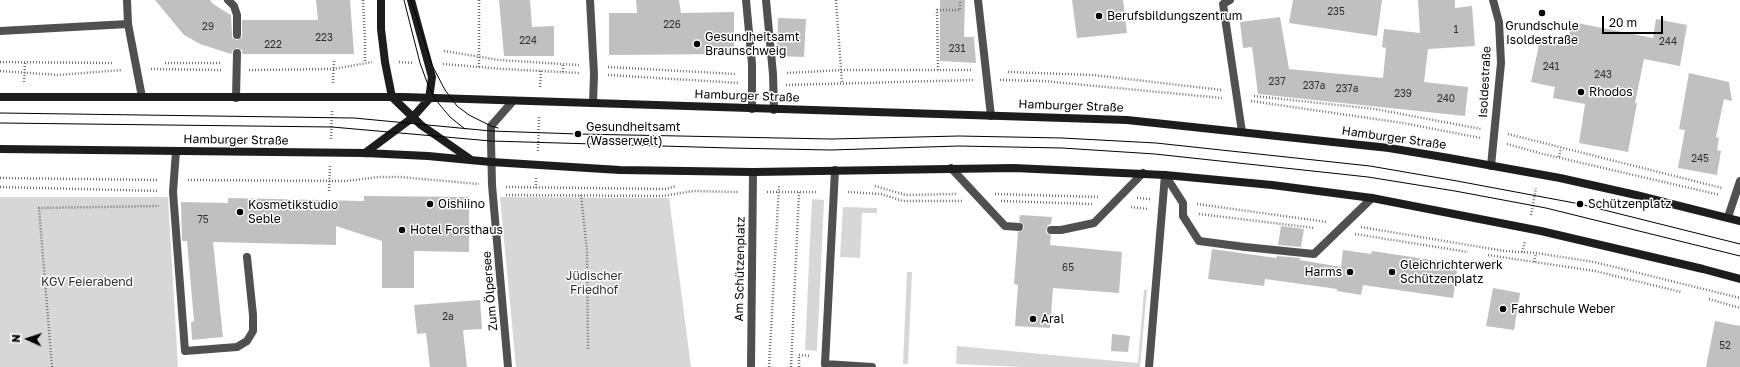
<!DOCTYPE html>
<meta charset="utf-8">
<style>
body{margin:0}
#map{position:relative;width:1740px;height:367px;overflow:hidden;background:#fff;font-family:"Golos Text",sans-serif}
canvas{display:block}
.north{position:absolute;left:8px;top:319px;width:40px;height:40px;-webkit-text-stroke:3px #fff;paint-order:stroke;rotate:273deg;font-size:11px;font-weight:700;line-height:16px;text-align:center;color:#000}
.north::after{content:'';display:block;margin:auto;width:14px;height:18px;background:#000;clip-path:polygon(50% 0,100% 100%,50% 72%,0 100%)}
.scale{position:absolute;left:1602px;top:16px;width:61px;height:18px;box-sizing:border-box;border:2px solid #000;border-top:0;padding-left:5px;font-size:12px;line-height:14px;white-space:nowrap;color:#000;-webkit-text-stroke:3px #fff;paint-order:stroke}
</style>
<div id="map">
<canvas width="1740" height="367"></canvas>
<div class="north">N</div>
<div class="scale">20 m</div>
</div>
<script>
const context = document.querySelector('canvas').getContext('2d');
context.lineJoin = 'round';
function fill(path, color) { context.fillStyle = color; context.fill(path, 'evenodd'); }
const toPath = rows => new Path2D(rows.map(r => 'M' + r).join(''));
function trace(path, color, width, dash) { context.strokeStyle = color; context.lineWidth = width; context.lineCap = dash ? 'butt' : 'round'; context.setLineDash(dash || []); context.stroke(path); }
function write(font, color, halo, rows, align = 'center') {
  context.font = font + ' "Golos Text",sans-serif'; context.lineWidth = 3; context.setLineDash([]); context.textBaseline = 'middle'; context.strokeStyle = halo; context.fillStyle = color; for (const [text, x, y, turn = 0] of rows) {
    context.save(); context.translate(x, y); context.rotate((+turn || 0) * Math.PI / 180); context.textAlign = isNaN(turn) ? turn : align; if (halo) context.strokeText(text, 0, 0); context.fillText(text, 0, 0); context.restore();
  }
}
fill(toPath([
 [0,197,168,197,178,367,0,367],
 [500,197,669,198,691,367,516,367],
 [812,199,824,200,817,351,805,350],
 [843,207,877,208,877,213,862,213,860,258,840,257],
 [907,272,912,272,908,364,903,364],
 [1144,290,1147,290,1140,367,1023,367,956,364,957,346,1138,363]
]), '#d7d7d7');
fill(toPath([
 [155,0,210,0,213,4,231,15,232,35,232,38,237,40,242,37,242,20,318,20,316,0,350,0,354,54,242,54,242,50,237,48,233,50,231,54,200,44,184,35],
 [499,0,530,0,532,27,554,26,554,56,504,56],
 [636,0,679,0,681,13,734,12,734,54,609,55,609,13,637,13],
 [940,0,965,0,964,37,974,37,976,63,940,61],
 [1072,0,1123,0,1127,33,1077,38],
 [1293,0,1382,0,1377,36,1289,23],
 [1418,0,1455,0,1455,8,1472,6,1475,46,1428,49,1424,82,1468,87,1465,116,1258,94,1252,47,1243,48,1240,22,1280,17,1289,69,1383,78,1386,48,1382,47,1384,29,1420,33],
 [778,18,806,19,804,57,777,56],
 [1656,19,1687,25,1680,66,1644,59,1635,103,1637,103,1628,152,1579,143,1585,104,1553,98,1555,87,1531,82,1540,40,1567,44,1572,22,1653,38],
 [1689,73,1729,82,1732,101,1724,99,1716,137,1719,138,1717,150,1721,151,1717,175,1678,168,1685,130,1679,129],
 [364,196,469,197,469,252,414,251,414,288,382,288,382,241,336,226,336,245,213,242,223,337,192,340,191,322,194,321,187,241,182,241,181,202,228,203,228,198,364,201],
 [1020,215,1052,217,1051,224,1048,225,1046,230,1046,233,1051,235,1050,245,1122,252,1119,293,1053,288,1050,328,1015,326,1018,285,1014,284,1018,232,1023,230,1024,227,1022,223,1019,222],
 [1281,226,1304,229,1301,247,1278,245],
 [1212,249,1276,258,1277,256,1300,258,1300,260,1341,267,1343,250,1371,254,1372,251,1458,264,1453,298,1363,285,1361,295,1337,291,1337,289,1265,279,1264,286,1208,279],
 [1493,288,1520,293,1514,330,1486,326],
 [480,300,482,329,463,330,467,367,430,367,426,333,417,334,414,305],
 [1715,321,1740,326,1740,367,1706,367],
 [1112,334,1130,336,1128,352,1111,351]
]), '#c0c0c0');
trace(toPath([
 [363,0,365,40,365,63],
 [836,0,842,83],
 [444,51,499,60,579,65],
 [0,62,114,63],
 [399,62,414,63],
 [165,63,222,63],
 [443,64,504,69,579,73],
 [479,67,479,0],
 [608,67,735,74],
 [151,69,222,70],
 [249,70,334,69,372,62],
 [938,70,937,10,960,10,960,0],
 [0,71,58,75,122,70],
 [563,72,563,64],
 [1008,72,1093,75,1222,90],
 [787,73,842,70,972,70],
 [608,75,739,83],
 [1000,80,1043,81,1222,98],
 [24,82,25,62],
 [333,83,334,61],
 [786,85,973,80],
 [540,87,541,71],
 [1254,96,1375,109,1481,129],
 [1251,101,1403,123,1481,138],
 [1508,134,1722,188],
 [331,139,332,110],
 [1507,144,1543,154,1720,195],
 [538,151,539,116],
 [1559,157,1561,148],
 [0,178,159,180],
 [188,180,346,181,378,177,400,177,479,184],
 [875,186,906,195,956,194],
 [0,187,159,191],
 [506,187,666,189,676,186],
 [536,188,536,178],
 [329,191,330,166],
 [767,192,818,192],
 [848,192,881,194,903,201,963,201],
 [995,194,1100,197],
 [506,195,663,196,693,191,738,192],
 [581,195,587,251,588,350],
 [1137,198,1150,199],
 [1001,201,1092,204],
 [1197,204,1327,222],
 [1131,207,1148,209],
 [1199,214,1315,228],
 [1531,215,1536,188],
 [1361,227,1504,251,1536,253,1594,262,1740,298],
 [1355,234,1468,252],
 [1522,252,1525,241],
 [1488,255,1595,271,1681,292],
 [1534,262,1536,253],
 [1709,299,1740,308],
 [52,367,39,208,159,206],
 [769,367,779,185],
 [791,367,799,192],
 [799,367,799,355,811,356]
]), '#727272', 2.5, [1, 2]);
trace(toPath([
 [228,0,234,6,237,15,237,35],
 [590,0,594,74,593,103],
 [746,0,752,64,752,109],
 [766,0,773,74,774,110],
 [978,0,991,116],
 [1230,0,1223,4,1242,132],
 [0,31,128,24],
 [236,98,237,53],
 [176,151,173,192,185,351,237,347,247,341,253,331,253,315,247,257],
 [951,168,1005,226,1019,227],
 [835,170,825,364,872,367],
 [1165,175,1183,203,1183,216,1199,241,1245,247,1314,254,1372,198],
 [1728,217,1740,181],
 [1051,230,1061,230,1094,223,1143,173],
 [1149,367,1165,175]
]), '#505050', 8);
trace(toPath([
 [127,0,128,24,142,97],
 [1491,166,1501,63,1499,22,1493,0],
 [508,367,492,185,491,141,491,126,513,101],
 [751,367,753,172]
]), '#505050', 8);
trace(toPath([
 [381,0,381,29,385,62,392,97],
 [0,97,404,97,1127,120,1389,148,1449,158,1560,178,1636,195,1740,221],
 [392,97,421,125,470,159],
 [0,149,365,153,428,156,491,162,620,170,753,172,1014,168,1165,175,1272,185,1372,198,1541,231,1703,269,1740,279],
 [365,153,412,118,429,99,432,77,411,0]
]), '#1d1d1d', 8);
trace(toPath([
 [404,0,420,63,428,85,435,99,450,117,465,129],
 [411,0,432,65,445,90,457,106,469,115,491,126,498,128],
 [0,113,354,118,491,131,578,134,831,139,959,136,1062,138,1156,143,1370,166,1457,181,1580,204,1740,244],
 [0,123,332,127,491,141,730,148,831,150,959,146,1062,148,1155,154,1368,177,1455,191,1546,208,1740,256]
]), '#000', 1);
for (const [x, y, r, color] of [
 [1542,13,4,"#000"],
 [1099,16,4,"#000"],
 [697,44,4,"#000"],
 [1581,92,4,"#000"],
 [578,134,4,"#000"],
 [430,204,4,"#000"],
 [1580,204,4,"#000"],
 [240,212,4,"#000"],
 [402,230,4,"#000"],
 [1350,272,4,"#000"],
 [1392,272,4,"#000"],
 [1503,309,4,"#000"],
 [1033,319,4,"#000"]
]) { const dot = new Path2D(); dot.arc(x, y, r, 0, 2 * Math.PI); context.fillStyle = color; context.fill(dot); trace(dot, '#fff', 1.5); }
write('10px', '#303030', null, [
 ["235",1336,12],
 ["226",672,25],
 ["29",208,27],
 ["1",1456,30],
 ["223",324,38],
 ["224",528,41],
 ["244",1668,42],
 ["222",273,45],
 ["231",957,49],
 ["241",1551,67],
 ["243",1603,75],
 ["237",1277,82],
 ["237a",1314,86],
 ["237a",1347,89],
 ["239",1403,94],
 ["240",1446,99],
 ["245",1700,159],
 ["75",203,220],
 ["65",1068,268],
 ["2a",448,317],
 ["52",1725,346]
]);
write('12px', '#000', '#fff', [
 ["Berufsbildungszentrum",1107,16],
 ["Grundschule",1542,26,"center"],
 ["Isoldestraße",1542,40,"center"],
 ["Gesundheitsamt",705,37],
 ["Braunschweig",705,51],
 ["Rhodos",1589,92],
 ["Gesundheitsamt",586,127],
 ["(Wasserwelt)",586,141],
 ["Oishiino",438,204],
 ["Schützenplatz",1588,204],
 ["Kosmetikstudio",248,205],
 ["Seble",248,219],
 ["Hotel Forsthaus",410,230],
 ["Gleichrichterwerk",1400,265],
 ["Schützenplatz",1400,279],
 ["Harms",1342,272,"right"],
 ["Fahrschule Weber",1511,309],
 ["Aral",1041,319]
], 'left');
write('12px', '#000', '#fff', [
 ["Isoldestraße",1485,82,-87],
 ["Hamburger Straße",747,96,2],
 ["Hamburger Straße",1071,106,2],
 ["Hamburger Straße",1394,138,8],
 ["Hamburger Straße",236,140,1],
 ["Am Schützenplatz",740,269,-89],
 ["Zum Ölpersee",490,291,-95]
]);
write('12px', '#2e2e2e', '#fff', [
 ["Jüdischer",594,276],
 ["Friedhof",594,290],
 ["KGV Feierabend",87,282]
]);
</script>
